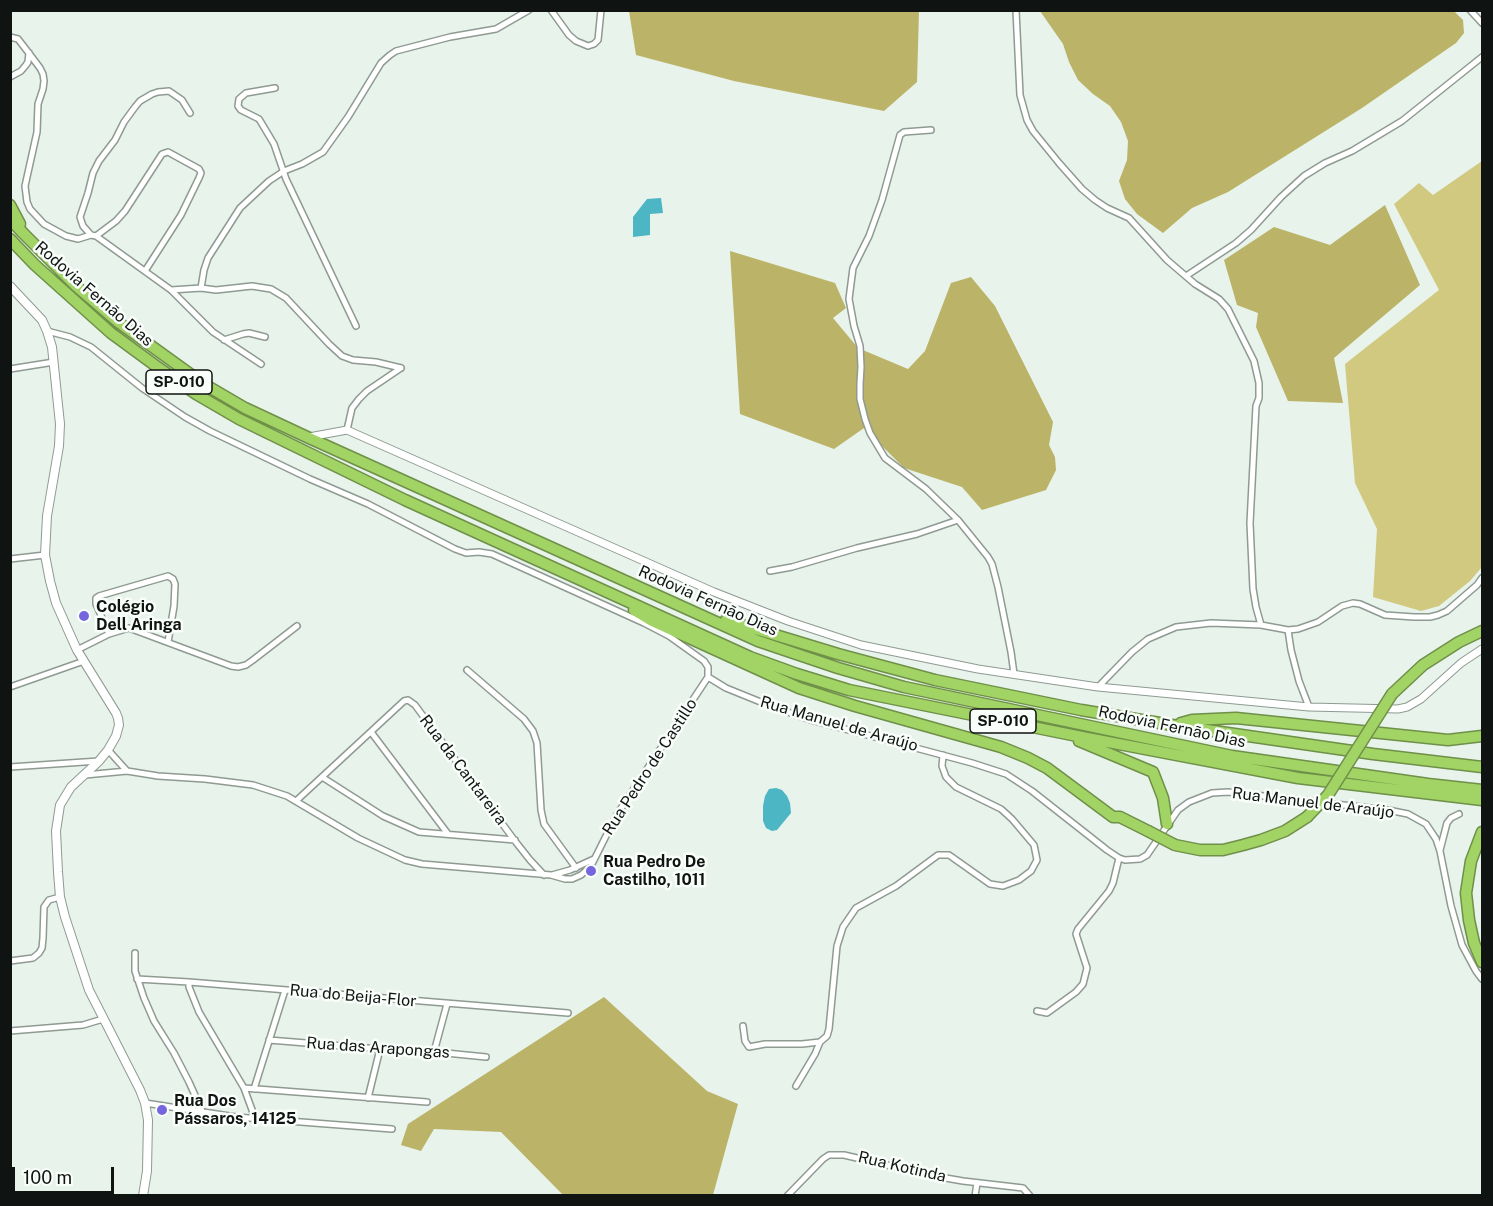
<!DOCTYPE html>
<meta charset="utf-8">
<style>
body{margin:0}
#map{position:relative;width:1493px;height:1206px;overflow:hidden;background:#e7f3eb;font-family:"Public Sans",sans-serif}
canvas{display:block}
.frame{position:absolute;inset:0;border:12px solid #0f1311;pointer-events:none}
.scale{position:absolute;left:12px;top:1167px;width:102px;height:27px;box-sizing:border-box;border:3px solid #0f1311;border-top:0;padding-left:8px;font-size:18px;line-height:21px;white-space:nowrap;color:#0f1311;-webkit-text-stroke:4px #fafefb;paint-order:stroke}
</style>
<div id="map">
<canvas width="1493" height="1206"></canvas>
<div class="frame"></div>
<div class="scale">100 m</div>
</div>
<script>
const context = document.querySelector('canvas').getContext('2d');
context.lineJoin = 'round';
function fill(path, color) { context.fillStyle = color; context.fill(path, 'evenodd'); }
const toPath = rows => new Path2D(rows.map(r => 'M' + r).join(''));
function trace(path, color, width, dash) { context.strokeStyle = color; context.lineWidth = width; context.lineCap = dash ? 'butt' : 'round'; context.setLineDash(dash || []); context.stroke(path); }
function write(font, color, halo, rows, align = 'center') {
  context.font = font + ' "Public Sans",sans-serif'; context.lineWidth = 5; context.setLineDash([]); context.textBaseline = 'middle'; context.strokeStyle = halo; context.fillStyle = color; for (const [text, x, y, turn = 0] of rows) {
    context.save(); context.translate(x, y); context.rotate((+turn || 0) * Math.PI / 180); context.textAlign = isNaN(turn) ? turn : align; if (halo) context.strokeText(text, 0, 0); context.fillText(text, 0, 0); context.restore();
  }
}
fill(toPath([
 [1482,161,1482,567,1470,581,1439,606,1421,611,1373,597,1377,529,1355,483,1345,364,1439,290,1394,204,1419,183,1433,195]
]), '#d1c97f');
fill(toPath([
 [629,11,919,11,917,82,884,111,734,81,636,55],
 [1040,11,1453,10,1463,20,1464,33,1456,43,1362,108,1228,192,1192,208,1163,233,1137,214,1125,199,1119,181,1127,160,1128,141,1121,122,1110,106,1093,94,1078,80,1069,62,1063,44],
 [1385,205,1420,285,1334,358,1343,403,1288,401,1256,327,1258,313,1237,305,1224,260,1274,227,1330,245],
 [730,251,835,283,846,308,833,318,858,348,908,369,925,351,951,283,971,277,995,306,1053,422,1049,445,1055,457,1056,470,1046,490,982,510,962,487,904,468,864,428,834,449,740,414],
 [604,997,707,1091,738,1104,713,1195,563,1195,501,1132,434,1129,421,1151,401,1145,408,1124]
]), '#bbb367');
fill(toPath([
 [661,198,663,213,650,214,650,235,633,237,633,217,647,199],
 [776,788,782,790,787,796,790,803,791,813,777,830,772,831,766,828,763,821,763,806,765,796,769,789]
]), '#4cb6c4');
const minor = toPath([
 [551,10,569,35,576,41,588,46,594,44,598,40,601,10],
 [1016,10,1020,95,1027,120,1033,131,1059,163,1082,189,1095,200,1107,208,1129,218,1167,260,1195,284,1219,299,1228,309,1254,361,1259,383,1259,398,1256,406,1250,523,1253,589,1256,607,1261,625],
 [1470,10,1482,23],
 [10,37,18,39,28,52,40,68,43,74,44,81,43,89,38,104,37,132,25,186,27,202,30,209,44,224,66,236,78,239,91,235,96,236,171,290,213,332,261,364],
 [10,77,21,71,26,65,28,62,29,53],
 [275,88,246,93,239,99,238,106,241,110,259,119,274,144,286,179,356,326],
 [931,130,904,132,900,135,882,200,869,236,853,268,849,299,854,326,860,346,861,367,860,384,860,399,865,419,870,433,885,458,926,489,958,520,988,557,992,564,998,587,1011,652,1014,674],
 [91,235,83,226,80,217,88,193,93,173,99,161,115,140,124,122,135,107,140,101,152,94,158,92,169,91,182,100,190,113],
 [96,236,116,221,125,211,162,154,168,152,199,169,201,173,199,178,181,215,145,271],
 [1186,276,1236,243,1251,230,1281,197,1304,176,1325,163,1352,151,1402,121,1482,57],
 [201,288,204,270,208,258,240,208,269,181,284,171,302,164,323,152,348,117,381,63,390,55,396,51,450,37,496,29,529,10],
 [171,290,201,288,216,290,252,286,271,289,286,298,329,344,342,356,353,360,376,362,401,368],
 [47,331,70,337,91,347,142,388,185,417,210,431,310,479,368,504,455,549,466,553,479,552,492,554,644,623,669,636,704,661,708,667,708,677],
 [224,340,243,334,249,333,265,337],
 [10,369,54,362],
 [347,430,352,408,359,399,367,391,401,368],
 [10,559,45,555],
 [770,571,792,567,857,548,917,534,958,520],
 [1288,630,1291,650,1299,681,1309,707],
 [109,634,96,604,96,598,99,596,168,576,173,579,175,584,174,606,168,642],
 [77,650,109,634,129,628,231,666,238,667,246,665,253,660,297,626],
 [467,670,524,719,533,731,537,743,541,810,544,824,576,868],
 [708,677,726,688,773,707,811,720,972,763,1006,774,1032,791,1107,850,1119,858,1125,860,1140,859,1147,855,1178,810,1189,802,1212,793,1228,792,1388,810,1408,814,1426,824,1436,839,1440,851,1451,906,1462,945,1476,971,1482,979],
 [10,687,84,661],
 [1098,687,1132,652,1148,639,1176,627,1211,623,1261,625,1288,630,1298,629,1318,622,1342,606,1353,603,1360,604,1385,615,1414,617,1430,617,1438,615,1447,611,1477,585,1482,578],
 [371,732,448,834],
 [108,750,127,771],
 [10,767,99,761],
 [85,775,127,771,158,776,205,779,253,785,287,796,358,838,405,860,422,864,551,875,565,879,572,879,581,875,591,866,616,816,708,677],
 [322,777,383,816,419,832,515,840],
 [296,801,404,701,408,700,415,705,515,841,530,860,544,875],
 [1440,850,1447,823,1451,818,1459,814],
 [552,875,570,870,594,859],
 [135,953,135,971,144,998,154,1021,174,1053,189,1082,202,1111],
 [10,961,33,958,39,953,42,948,43,938,44,907,49,900,60,897],
 [137,979,189,982,568,1013],
 [189,982,189,987,199,1012,244,1088,255,1118],
 [1037,1011,1047,1013,1076,992,1083,984,1087,968,1076,934,1078,929,1109,891,1113,883,1119,858],
 [743,1026,745,1041,749,1047,765,1044,802,1044,820,1042],
 [10,1031,83,1025,103,1019],
 [269,1040,380,1049,446,1053,486,1057],
 [434,1052,447,1004],
 [796,1086,815,1054,820,1042,827,1036,829,1029,837,946,843,927,856,908,896,886,938,855,949,855,990,884,1003,886,1019,880,1031,871,1037,860,1034,845,1012,819,1001,809,956,787,946,777,942,766,943,755],
 [244,1088,427,1102],
 [254,1089,285,990],
 [368,1098,380,1049],
 [145,1103,236,1117,392,1129],
 [787,1196,823,1159,829,1155,844,1155,934,1176,963,1181,1023,1188,1030,1196],
 [975,1196,977,1183]
]);
const tertiary = toPath([
 [309,437,347,430,714,592,788,621,861,645,978,669,1098,687,1309,707,1398,709,1407,707,1421,699,1461,663,1482,649]
]);
const secondary = toPath([
 [10,286,42,320,47,331,52,347,60,424,59,446,47,516,45,555,50,581,56,603,77,650,116,713,118,718,119,725,116,736,108,750,99,761,71,787,60,805,56,831,58,872,60,897,65,917,89,990,140,1090,145,1103,148,1120,147,1171,143,1196]
]);
const motorway = toPath([
 [10,205,20,224],
 [10,219,23,233,76,286,118,322,204,384,245,408,307,437,758,641,838,668,904,687,1232,756,1428,784,1482,790],
 [10,239,35,265,111,333,156,366,196,394,239,419,405,500,750,657,797,674,849,690,1087,738,1298,778,1482,800],
 [634,610,652,621,799,688,855,706,1001,747,1028,758,1047,768,1113,817,1120,817,1148,831],
 [726,620,838,654,935,680,1081,710,1172,725,1373,754,1482,767],
 [1392,694,1423,665,1459,642,1482,631],
 [1181,723,1192,720,1236,718,1448,740,1482,736],
 [1079,741,1153,772,1163,798,1167,824],
 [1482,832,1471,861,1466,893,1469,920,1474,943,1482,962],
 [1175,845,1200,850,1223,850,1243,845,1261,840,1285,831,1307,817]
]);
trace(minor, '#8f9a92', 8);
trace(tertiary, '#8f9a92', 9);
trace(secondary, '#8f9a92', 10);
trace(motorway, '#6f9048', 13);
trace(minor, '#fff', 5);
trace(tertiary, '#fff', 7);
trace(secondary, '#fff', 8);
trace(motorway, '#a2d365', 10);
const motorwayBridge = toPath([
 [1307,817,1328,795,1392,694],
 [1148,831,1175,845]
]);
trace(motorwayBridge, '#6f9048', 13, []);
trace(motorwayBridge, '#a2d365', 10);
for (const [x, y, r, color] of [
 [84,616,6,"#7566e0"],
 [591,871,6,"#7566e0"],
 [162,1110,6,"#7566e0"]
]) { const dot = new Path2D(); dot.arc(x, y, r, 0, 2 * Math.PI); context.fillStyle = color; context.fill(dot); trace(dot, '#fafefb', 2); }
for (const [x, y, w] of [
 [179,382,66],
 [1003,721,66]
]) { const box = new Path2D(); box.roundRect(x - w / 2, y - 12, w, 24, 4.5); context.fillStyle = '#fafefb'; context.fill(box); trace(box, '#0f1311', 1.5); }
write('bold 15px', '#0f1311', null, [
 ["SP-010",179,382],
 ["SP-010",1003,721]
]);
write('16px', '#0f1311', '#fafefb', [
 ["Rodovia Fernão Dias",94,294,41],
 ["Rodovia Fernão Dias",708,601,24],
 ["Rua Manuel de Araújo",839,724,16],
 ["Rodovia Fernão Dias",1172,727,12],
 ["Rua Pedro de Castillo",650,767,-57],
 ["Rua da Cantareira",463,770,53],
 ["Rua Manuel de Araújo",1313,803,7],
 ["Rua do Beija-Flor",353,996,5],
 ["Rua das Arapongas",378,1048,4],
 ["Rua Kotinda",902,1167,13]
]);
write('bold 16px', '#0f1311', '#fafefb', [
 ["Colégio",96,607],
 ["Dell Aringa",96,625],
 ["Rua Pedro De",603,862],
 ["Castilho, 1011",603,880],
 ["Rua Dos",174,1101],
 ["Pássaros, 14125",174,1119]
], 'left');
</script>
